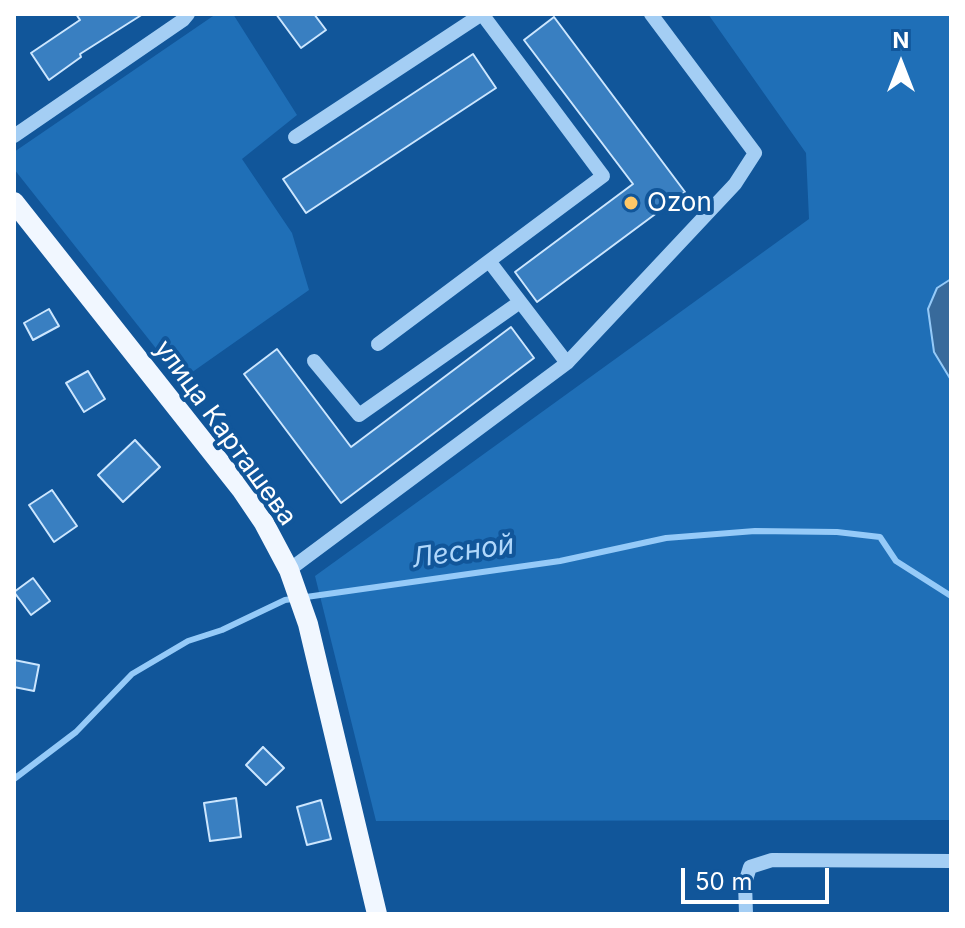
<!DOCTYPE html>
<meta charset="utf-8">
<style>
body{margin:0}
#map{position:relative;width:965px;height:928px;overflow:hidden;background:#11569a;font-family:Inter,sans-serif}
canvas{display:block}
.frame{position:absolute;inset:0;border:16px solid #fff;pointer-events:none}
.north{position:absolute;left:861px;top:24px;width:80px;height:80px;-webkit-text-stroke:6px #11569a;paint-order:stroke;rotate:0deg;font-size:22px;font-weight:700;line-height:32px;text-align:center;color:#fff}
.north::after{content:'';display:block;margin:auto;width:28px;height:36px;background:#fff;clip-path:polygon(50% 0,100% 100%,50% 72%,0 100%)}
.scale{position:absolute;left:681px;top:868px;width:148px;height:36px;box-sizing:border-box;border:4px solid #fff;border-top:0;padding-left:10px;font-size:24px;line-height:28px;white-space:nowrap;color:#fff;-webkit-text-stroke:6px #11569a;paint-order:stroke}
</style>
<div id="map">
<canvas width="965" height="928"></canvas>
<div class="frame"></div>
<div class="north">N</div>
<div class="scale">50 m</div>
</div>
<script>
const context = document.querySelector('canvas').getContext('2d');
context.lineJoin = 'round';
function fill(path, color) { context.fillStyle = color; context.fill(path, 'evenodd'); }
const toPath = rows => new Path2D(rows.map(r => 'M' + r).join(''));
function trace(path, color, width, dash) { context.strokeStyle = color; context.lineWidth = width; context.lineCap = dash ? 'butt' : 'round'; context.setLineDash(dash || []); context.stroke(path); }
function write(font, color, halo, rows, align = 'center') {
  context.font = font + ' Inter,sans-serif'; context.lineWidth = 8; context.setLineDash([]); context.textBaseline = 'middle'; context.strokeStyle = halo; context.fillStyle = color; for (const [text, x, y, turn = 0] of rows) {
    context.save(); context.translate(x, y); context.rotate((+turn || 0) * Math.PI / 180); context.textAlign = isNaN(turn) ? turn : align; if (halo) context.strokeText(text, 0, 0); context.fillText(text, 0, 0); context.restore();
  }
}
fill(toPath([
 [216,14,233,14,297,115,242,159,292,233,309,290,181,380,14,169,14,152],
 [708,14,951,14,951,820,376,821,315,576,809,219,806,153]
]), '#1f6fb7');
const water = toPath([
 [951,279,951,380,934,352,928,309,937,288,951,279]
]);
fill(water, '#386a9b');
trace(water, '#95caf8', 2);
trace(toPath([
 [14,779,76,732,132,674,188,641,222,630,285,600,560,561,666,538,755,531,837,532,880,537,896,561,951,596]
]), '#95caf8', 6);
const building = toPath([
 [76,14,143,14,80,54,81,57,49,80,31,53,80,20,76,14],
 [276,14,314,14,326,30,301,48,276,14],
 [554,17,685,192,537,302,515,272,633,184,524,40,554,17],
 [473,54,496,88,306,213,283,179,473,54],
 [49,309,59,326,33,340,24,323,49,309],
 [511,327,534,358,341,503,244,374,277,349,351,447,511,327],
 [88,371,105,399,84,412,66,383,88,371],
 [135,440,160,467,123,502,98,475,135,440],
 [52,490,77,526,54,542,29,505,52,490],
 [33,578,50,601,31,615,14,592,33,578],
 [14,660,39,665,34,691,14,687,14,660],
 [263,747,284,768,266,785,246,765,263,747],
 [236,798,241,837,210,841,204,803,236,798],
 [321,800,331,839,307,845,297,807,321,800]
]);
fill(building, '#397fc1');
trace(building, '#cce6fe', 2);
trace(toPath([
 [14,136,183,20,188,14],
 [295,137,482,14,603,176,489,261,567,363],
 [378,344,489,261],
 [314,361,359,415,520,302],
 [289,570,567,363,735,184,755,153,651,14],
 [746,914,745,883,750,867,772,860,951,861]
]), '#a4cef4', 14);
trace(toPath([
 [14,202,241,489,264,523,289,570,308,624,377,914]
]), '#f1f7ff', 20);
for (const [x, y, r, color] of [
 [631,203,8,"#ffc867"]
]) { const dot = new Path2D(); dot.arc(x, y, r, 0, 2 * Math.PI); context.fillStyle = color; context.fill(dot); trace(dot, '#11569a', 3); }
write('26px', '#fff', '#11569a', [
 ["Ozon",647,203]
], 'left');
write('26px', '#fff', '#11569a', [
 ["улица Карташева",225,433,54]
]);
write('italic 28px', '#b0d7fb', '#11569a', [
 ["Лесной",463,552,-8]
]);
</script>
